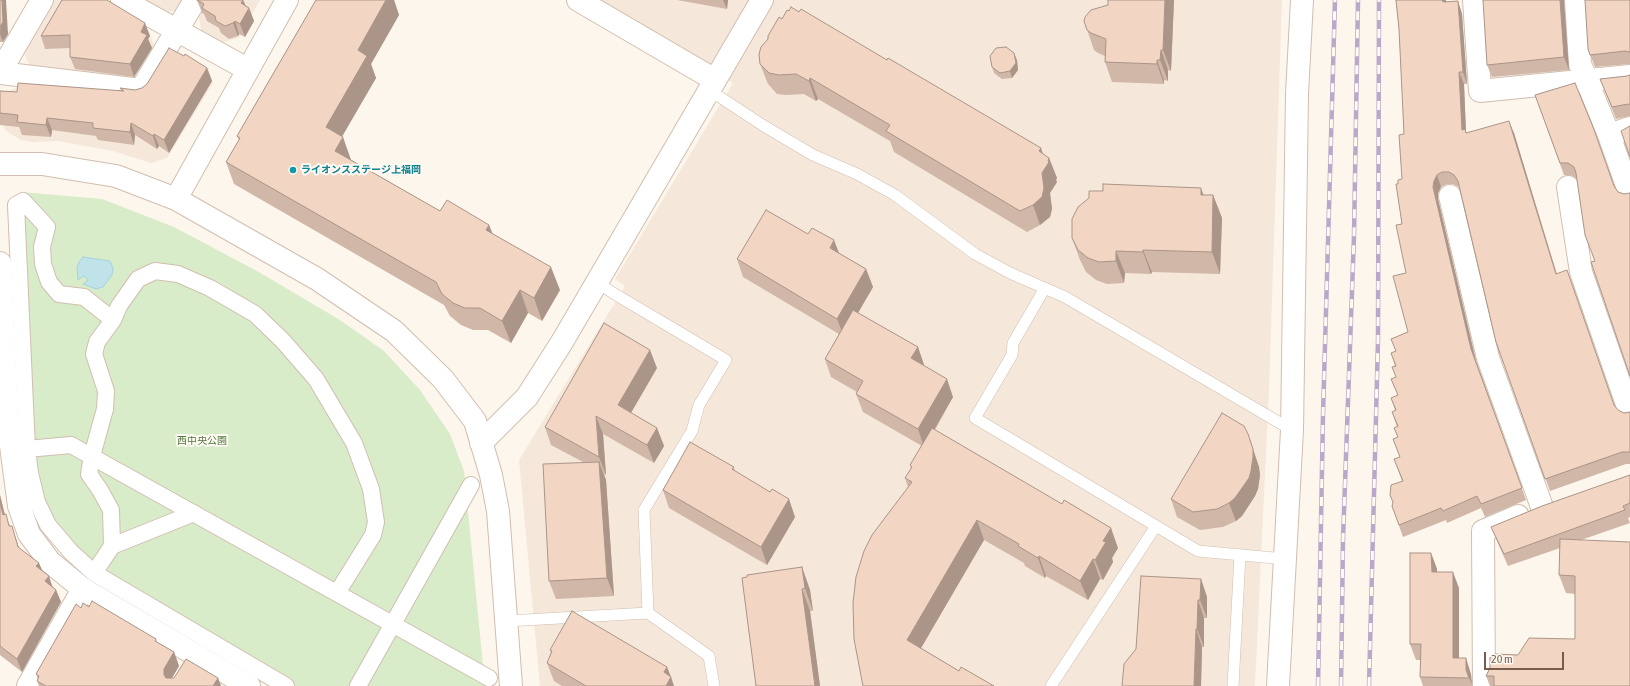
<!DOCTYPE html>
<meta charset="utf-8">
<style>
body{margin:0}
#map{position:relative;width:1630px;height:686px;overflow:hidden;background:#fdf6ec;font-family:"Asap Condensed",sans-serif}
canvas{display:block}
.scale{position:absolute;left:1484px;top:652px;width:80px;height:18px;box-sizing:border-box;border:2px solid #7a5c4d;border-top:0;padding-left:5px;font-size:12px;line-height:14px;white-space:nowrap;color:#7a5c4d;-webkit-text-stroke:3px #fffaf3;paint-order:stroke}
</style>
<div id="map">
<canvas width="1630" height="686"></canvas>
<div class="scale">20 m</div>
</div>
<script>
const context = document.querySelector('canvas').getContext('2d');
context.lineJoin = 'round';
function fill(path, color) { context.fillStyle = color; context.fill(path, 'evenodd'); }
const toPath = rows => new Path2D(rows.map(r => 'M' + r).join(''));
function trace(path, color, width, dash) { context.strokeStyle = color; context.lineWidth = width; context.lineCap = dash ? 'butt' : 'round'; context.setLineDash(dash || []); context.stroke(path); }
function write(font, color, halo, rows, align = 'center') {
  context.font = font + ' "Asap Condensed","Noto Sans JP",sans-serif'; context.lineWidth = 4; context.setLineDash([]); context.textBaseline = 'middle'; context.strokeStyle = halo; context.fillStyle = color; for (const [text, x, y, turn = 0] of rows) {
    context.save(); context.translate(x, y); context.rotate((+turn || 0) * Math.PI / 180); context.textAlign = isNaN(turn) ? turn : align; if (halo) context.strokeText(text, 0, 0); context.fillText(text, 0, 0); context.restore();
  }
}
fill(toPath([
 [54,0,95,0,149,31,156,53,142,70,125,79,30,67,22,48],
 [138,0,183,0,176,11,160,13],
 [208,0,260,0,239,38,218,43,202,35,199,17],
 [590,0,1282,0,1269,390,1255,686,540,686,519,460,625,286,615,279,733,83],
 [186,56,208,68,213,83,167,158,151,163,113,151,58,141,33,142,21,140,6,131,2,122,9,91,24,85,146,100,170,60]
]), '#f5e8da');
fill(toPath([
 [21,192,102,199,174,227,257,271,340,320,384,351,420,390,450,434,464,471,485,686,280,686,57,545,23,459,7,204]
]), '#d8ecc9');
const water = toPath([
 [83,257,110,261,113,268,112,275,103,287,96,289,83,284,88,280,84,276,78,280,77,268,79,262,83,257]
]);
fill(water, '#bfe3e8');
trace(water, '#a5d3da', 1);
const service = toPath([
 [709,90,764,126,813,155,857,174,895,195,975,254,1010,273,1065,297,1292,430],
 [597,282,613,293,726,360,699,405,692,431,644,510,648,613,709,656,714,686],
 [1045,288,1013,343,1012,355,975,418,1198,551,1285,559],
 [507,621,648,613],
 [1051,686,1156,526],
 [1233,686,1240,555]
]);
const pedestrian = toPath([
 [113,320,84,297,59,294,49,282,43,264,42,247,47,227,23,201,16,205,27,449,30,473,37,502,48,525,71,552,94,573,286,686],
 [27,449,71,445,489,678],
 [112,546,111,510,100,490,89,474,92,456,105,409,106,391,94,354,97,342,113,320,119,306,138,279,155,271,178,274,210,288,255,314,283,341,316,379,354,443,371,489,376,522,373,535,337,593],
 [94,573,112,546,194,513],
 [358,686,471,485]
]);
const minor = toPath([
 [122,0,247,69],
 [578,0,715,80],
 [1474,0,1480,91,1630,76],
 [1576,0,1580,64,1609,135],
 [0,72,42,0],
 [0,73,141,90,195,0],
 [1630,128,1609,135,1630,194],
 [1568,187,1581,272,1630,413],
 [1450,196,1488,358,1542,507],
 [28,686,83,589],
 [1484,686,1483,531,1518,516]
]);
const tertiary = toPath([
 [0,164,42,164,116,176,176,199,317,279,394,331,443,379,475,421,491,475,498,511,511,686],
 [176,199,287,0],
 [0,263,7,416,19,506,29,534,50,562,83,589,249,686],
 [481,443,527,397,562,342,762,0],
 [1278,686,1292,430,1297,94,1302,0]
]);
trace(service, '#d1beb0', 12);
trace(pedestrian, '#d1beb0', 18);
trace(minor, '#d1beb0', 24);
trace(tertiary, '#d1beb0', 24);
trace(service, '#fff', 11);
trace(pedestrian, '#fff', 16);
trace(minor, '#fff', 22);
trace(tertiary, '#fff', 22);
const rail = toPath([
 [1318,686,1323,415,1335,0],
 [1341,686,1343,539,1354,236,1358,0],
 [1369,686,1378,340,1379,0]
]);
trace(rail, '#b9a8c9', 4.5);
trace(rail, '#fffaf3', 3, [9]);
fill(toPath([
 [0,0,8,34,3,42,0,42],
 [62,0,150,36,148,39,152,48,134,77,75,69,70,57,70,48,45,49,41,36],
 [197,0,243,0,246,6,249,8,254,21,245,37,239,34,238,36,229,39,221,33,219,28,207,21,204,14,202,13],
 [316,0,394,0,399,15,371,64,376,78,342,137,351,160,440,211,489,225,493,234,560,290,542,321,528,313,511,343,488,330,473,330,461,325,450,316,444,305,234,184,226,162,239,140,237,136],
 [677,0,728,0,727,9],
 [1174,0,1171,71,1168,70,1168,81,1164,80,1164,84,1112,82,1105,62,1105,56,1098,53,1094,50,1084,21,1108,5],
 [1396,0,1446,0,1446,2,1458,1,1462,14,1467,84,1464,84,1466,133,1514,133,1557,274,1614,405,1618,410,1624,413,1630,412,1630,464,1626,464,1550,491,1496,342,1459,188,1459,187,1453,184,1447,184,1441,187,1438,193,1438,199,1476,361,1526,500,1485,517,1481,508,1447,523,1446,520,1403,537,1392,506,1402,481,1394,459,1400,457,1393,439,1398,438,1394,428,1397,427,1392,412,1395,410,1391,398,1398,395,1391,379,1396,377,1392,367,1395,366,1391,353,1396,351,1391,339,1408,332,1406,273,1398,184,1402,179,1404,134,1399,29],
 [1564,0,1569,70,1492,77,1487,65],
 [1630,0,1630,64,1595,67,1588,49],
 [759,54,1043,154,1049,158,1057,178,1056,180,1057,182,1050,193,1052,209,1050,217,1040,225,1027,232,894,152,890,141,818,99,816,101,804,94,786,95,777,94,768,84,760,64],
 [184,56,207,68,212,81,169,153,159,146,157,149,135,135,134,145,98,140,96,136,52,130,51,137,22,135,19,127,0,125,0,91,17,92,121,90,120,88,135,90,142,88],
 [1017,60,1018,70,1012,78,1002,79,994,73,992,67],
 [1630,75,1630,116,1616,119,1600,79,1627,76],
 [1535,95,1614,186,1618,192,1624,194,1629,194,1595,261,1577,179,1573,176,1564,175],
 [1203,195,1213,195,1222,218,1220,274,1152,272,1151,274,1125,273,1124,283,1107,284,1096,280,1086,272,1080,260,1072,238],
 [839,253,866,269,873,287,858,313,918,347,924,365,924,366,953,397,935,430,1118,548,1112,558,1113,562,1103,580,1100,579,1088,600,1046,576,1045,578,1025,566,1024,563,984,540,921,648,959,671,994,686,863,686,908,487,905,478,911,469,910,465,922,446,863,412,856,394,857,392,831,377,825,359,839,334,743,277,737,259],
 [657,368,631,413,657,428,664,446,654,463,603,434,606,475,604,474,606,480,614,596,556,599,549,581,583,462,551,445,545,427],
 [1248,434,1259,467,1260,475,1258,489,1255,496,1242,516,1236,521,1223,527,1200,530,1177,517,1171,499],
 [734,467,735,471,795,517,767,565,669,508,663,490],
 [1630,475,1630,517,1628,518,1630,523,1581,540,1630,686,1490,686,1486,676,1494,657,1518,655,1575,639,1575,594,1566,593,1559,575,1560,548,1508,566,1496,539,1491,527],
 [0,495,5,515,16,539,19,548,39,563,42,571,53,587,56,590,61,602,22,672,0,655],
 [1431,553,1437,569,1437,572,1459,588,1459,658,1471,674,1472,686,1423,686,1420,677,1420,660,1416,660,1410,644],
 [802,567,810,590,813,611,810,611,820,686,756,686,747,577],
 [1201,579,1207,597,1207,618,1204,618,1204,647,1202,647,1201,686,1122,686],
 [89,607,156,639,157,642,174,652,179,666,172,678,218,678,221,686,39,686,37,681,38,679,36,674,81,608],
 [550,650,667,667,674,686,562,686,554,681,547,663,551,653]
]), '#d1b7a8');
fill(toPath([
 [2,0,6,0,8,34,3,42,0,34],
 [243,0,248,11,249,8,254,21,245,37,240,24,241,3],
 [386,0,394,0,399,15,371,64,376,78,334,150,326,127,358,50],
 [723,0,728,0,727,9],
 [1165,0,1174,0,1171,71,1163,50],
 [1442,0,1446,0,1447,15,1443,2],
 [1560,0,1564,0,1569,70,1564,57],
 [1458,1,1462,14,1467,84,1463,72],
 [235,21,239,34,238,36,233,23],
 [145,23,150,36,148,39,152,48,134,77,130,64,141,32],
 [1161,50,1168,70,1168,81,1160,60],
 [1014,53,1017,60,1018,70,1012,78,1010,71],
 [1157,60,1164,80,1164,84,1157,64],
 [207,68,212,81,169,153,164,140],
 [1459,72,1464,84,1466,132,1470,141,1462,130],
 [810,78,818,99,816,101,809,81],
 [47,118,52,130,51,137,46,125],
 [1509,121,1514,133,1560,286,1556,274],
 [131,123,135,135,134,145,130,132],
 [154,134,159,146,157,149,153,136],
 [343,137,351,160,335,151],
 [1041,148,1047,166,1048,161,1049,158,1057,178,1056,180,1057,182,1050,193,1052,209,1050,217,1040,225,1033,205,1039,151],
 [1437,175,1441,187,1438,193,1438,199,1476,361,1526,500,1471,349,1433,187,1434,181],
 [1201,188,1209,210,1201,195],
 [1213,195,1222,218,1220,274,1212,252],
 [489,225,497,247,486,230],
 [834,240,841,258,830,248],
 [1143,250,1152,272,1151,274,1143,252],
 [1116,251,1125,273,1124,283,1116,261],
 [551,267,560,290,542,321,534,298],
 [866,269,873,287,844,337,837,319],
 [520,290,528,313,511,343,502,321],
 [918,347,924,365,918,376,911,358],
 [650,350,657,368,625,423,618,405],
 [947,379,953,397,924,447,918,429],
 [596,416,603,434,606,475,599,457],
 [657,428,664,446,654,463,647,445],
 [1248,434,1259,467,1260,475,1258,489,1255,496,1242,516,1236,521,1229,503],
 [599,462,606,480,614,596,607,578],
 [0,495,8,528,3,515,0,502],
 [789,499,795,517,767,565,761,547],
 [977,520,984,540,914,660,907,640],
 [12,526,16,539,23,560,18,547],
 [1111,528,1118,548,1112,558,1113,562,1103,580,1095,560,1103,541],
 [1431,553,1437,569,1437,588,1432,572],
 [1039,556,1046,576,1045,578,1038,558],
 [1093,559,1100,579,1088,600,1080,581],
 [39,563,44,575,36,566],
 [802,567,810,590,813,611,805,588],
 [1453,572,1459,588,1459,674,1453,658],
 [49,576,53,589,45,581],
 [1201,579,1207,597,1207,618,1200,600],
 [802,589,810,611,820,686,815,686],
 [56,590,61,602,22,672,17,659],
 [1198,600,1204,618,1204,647,1197,629],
 [1196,629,1202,647,1201,686,1194,686],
 [174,652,179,666,169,683,164,675,164,669],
 [1466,658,1471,674,1472,685,1466,670],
 [667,667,671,677,674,686,666,686,664,672],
 [218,678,221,686,213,686]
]), '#aa9588');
const building = toPath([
 [0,0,2,0,3,22,0,27,0,0],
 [62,0,107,0,145,23,141,32,147,35,130,64,70,57,70,35,41,36,62,0],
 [197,0,243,0,241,3,249,8,240,24,235,21,233,23,225,26,216,21,215,16,202,8,204,4,197,0],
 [316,0,386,0,358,50,367,56,326,127,343,137,335,151,440,211,447,200,489,225,486,230,551,267,534,298,520,290,502,321,480,308,465,308,453,303,442,294,436,282,226,162,240,138,237,136,316,0],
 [1108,0,1165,0,1163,50,1161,50,1160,60,1157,60,1157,64,1105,62,1106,39,1091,33,1087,30,1084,21,1085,17,1091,10,1108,5,1108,0],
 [1396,0,1442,0,1443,2,1458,1,1463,72,1459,72,1462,130,1465,129,1466,133,1509,121,1556,274,1567,270,1614,405,1618,410,1624,413,1630,412,1630,452,1622,452,1545,479,1496,342,1458,181,1454,175,1449,172,1442,172,1437,175,1434,181,1433,187,1471,349,1522,488,1481,504,1477,496,1443,511,1441,508,1399,525,1392,506,1393,502,1390,495,1391,485,1403,481,1394,459,1400,457,1393,439,1398,437,1394,428,1398,426,1392,412,1396,410,1391,398,1398,395,1391,379,1396,377,1392,367,1396,366,1391,353,1396,351,1391,339,1408,332,1393,276,1406,273,1396,225,1402,224,1396,184,1398,184,1398,180,1402,179,1399,135,1404,134,1399,29,1396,0],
 [1483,0,1560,0,1564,57,1487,65,1483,0],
 [1585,0,1630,0,1630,52,1625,51,1590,55,1588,49,1585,0],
 [791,7,799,12,801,9,887,60,888,58,1041,148,1039,151,1049,158,1048,161,1049,162,1042,173,1044,188,1042,197,1033,205,1020,211,886,131,890,125,810,78,809,81,796,74,779,75,769,73,760,64,759,54,761,47,768,39,768,36,779,17,782,19,787,10,789,11,791,7],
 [1006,47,1014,53,1016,63,1010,71,1000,73,992,67,990,56,996,48,1006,47],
 [169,48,184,56,185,54,207,68,164,140,154,134,153,136,131,123,130,132,93,128,93,123,47,118,46,125,17,122,18,115,0,113,0,91,17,92,18,83,124,91,120,88,135,90,142,88,147,84,169,48],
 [1630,75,1630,105,1628,104,1612,107,1600,79,1627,76,1630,75],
 [1575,83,1593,127,1614,186,1618,192,1624,194,1630,193,1630,376,1591,262,1595,261,1585,235,1576,173,1574,167,1568,163,1560,163,1535,95,1575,83],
 [1630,126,1630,157,1621,131,1630,126],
 [1103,184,1201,188,1201,195,1213,195,1212,252,1143,250,1143,252,1116,251,1116,261,1099,262,1088,258,1078,250,1072,238,1072,219,1078,207,1089,198,1089,191,1103,191,1103,184],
 [766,210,808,234,812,228,834,240,830,248,866,269,837,319,737,259,766,210],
 [853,310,918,347,911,358,947,379,918,429,856,394,863,381,825,359,853,310],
 [604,323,650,350,618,405,657,428,647,445,596,416,599,457,545,427,604,323],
 [1222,413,1244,426,1248,434,1253,449,1253,457,1251,471,1249,478,1235,498,1229,503,1217,509,1193,512,1171,499,1222,413],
 [932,428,1062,504,1064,500,1111,528,1103,541,1106,542,1095,560,1093,559,1080,581,1039,556,1038,558,1018,546,1019,544,977,520,907,640,959,671,961,667,994,686,863,686,854,639,853,603,856,577,864,551,872,535,912,482,905,478,912,467,910,465,932,428],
 [690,442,734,467,732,469,770,492,772,489,789,499,761,547,663,490,690,442],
 [599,462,607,578,549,581,543,464,599,462],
 [1630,475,1630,503,1623,506,1625,510,1504,554,1491,527,1542,506,1630,475],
 [0,502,3,515,6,514,9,526,12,526,18,547,39,563,36,566,49,576,45,581,56,590,17,659,0,646,0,502],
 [1560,539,1630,542,1630,686,1494,686,1494,676,1486,676,1490,668,1490,657,1494,657,1494,654,1518,655,1529,638,1575,639,1575,576,1559,575,1560,539],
 [1410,553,1431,553,1432,572,1453,572,1453,658,1466,658,1466,670,1469,678,1420,677,1421,644,1410,644,1410,553],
 [802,567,805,588,802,589,815,686,756,686,742,578,747,577,747,575,802,567],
 [1141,576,1201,579,1200,600,1198,600,1197,629,1196,629,1194,686,1122,686,1124,664,1136,649,1141,576],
 [92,601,156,639,155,641,174,652,164,669,164,675,166,678,174,678,186,659,218,678,213,686,46,686,37,681,39,676,36,674,76,604,81,608,83,603,89,607,92,601],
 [572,611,667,667,664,672,671,677,666,686,586,686,547,663,552,651,550,650,572,611]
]);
fill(building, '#f3d5c3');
trace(building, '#aa9588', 1);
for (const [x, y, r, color] of [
 [293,170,4,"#0f9aa8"]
]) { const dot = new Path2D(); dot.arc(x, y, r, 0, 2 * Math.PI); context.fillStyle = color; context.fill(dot); trace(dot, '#fffaf3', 1.5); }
write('bold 10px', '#0d838f', '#fffaf3', [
 ["ライオンスステージ上福岡",301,170]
], 'left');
write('10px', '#537a41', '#fffaf3', [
 ["西中央公園",202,441]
]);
</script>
